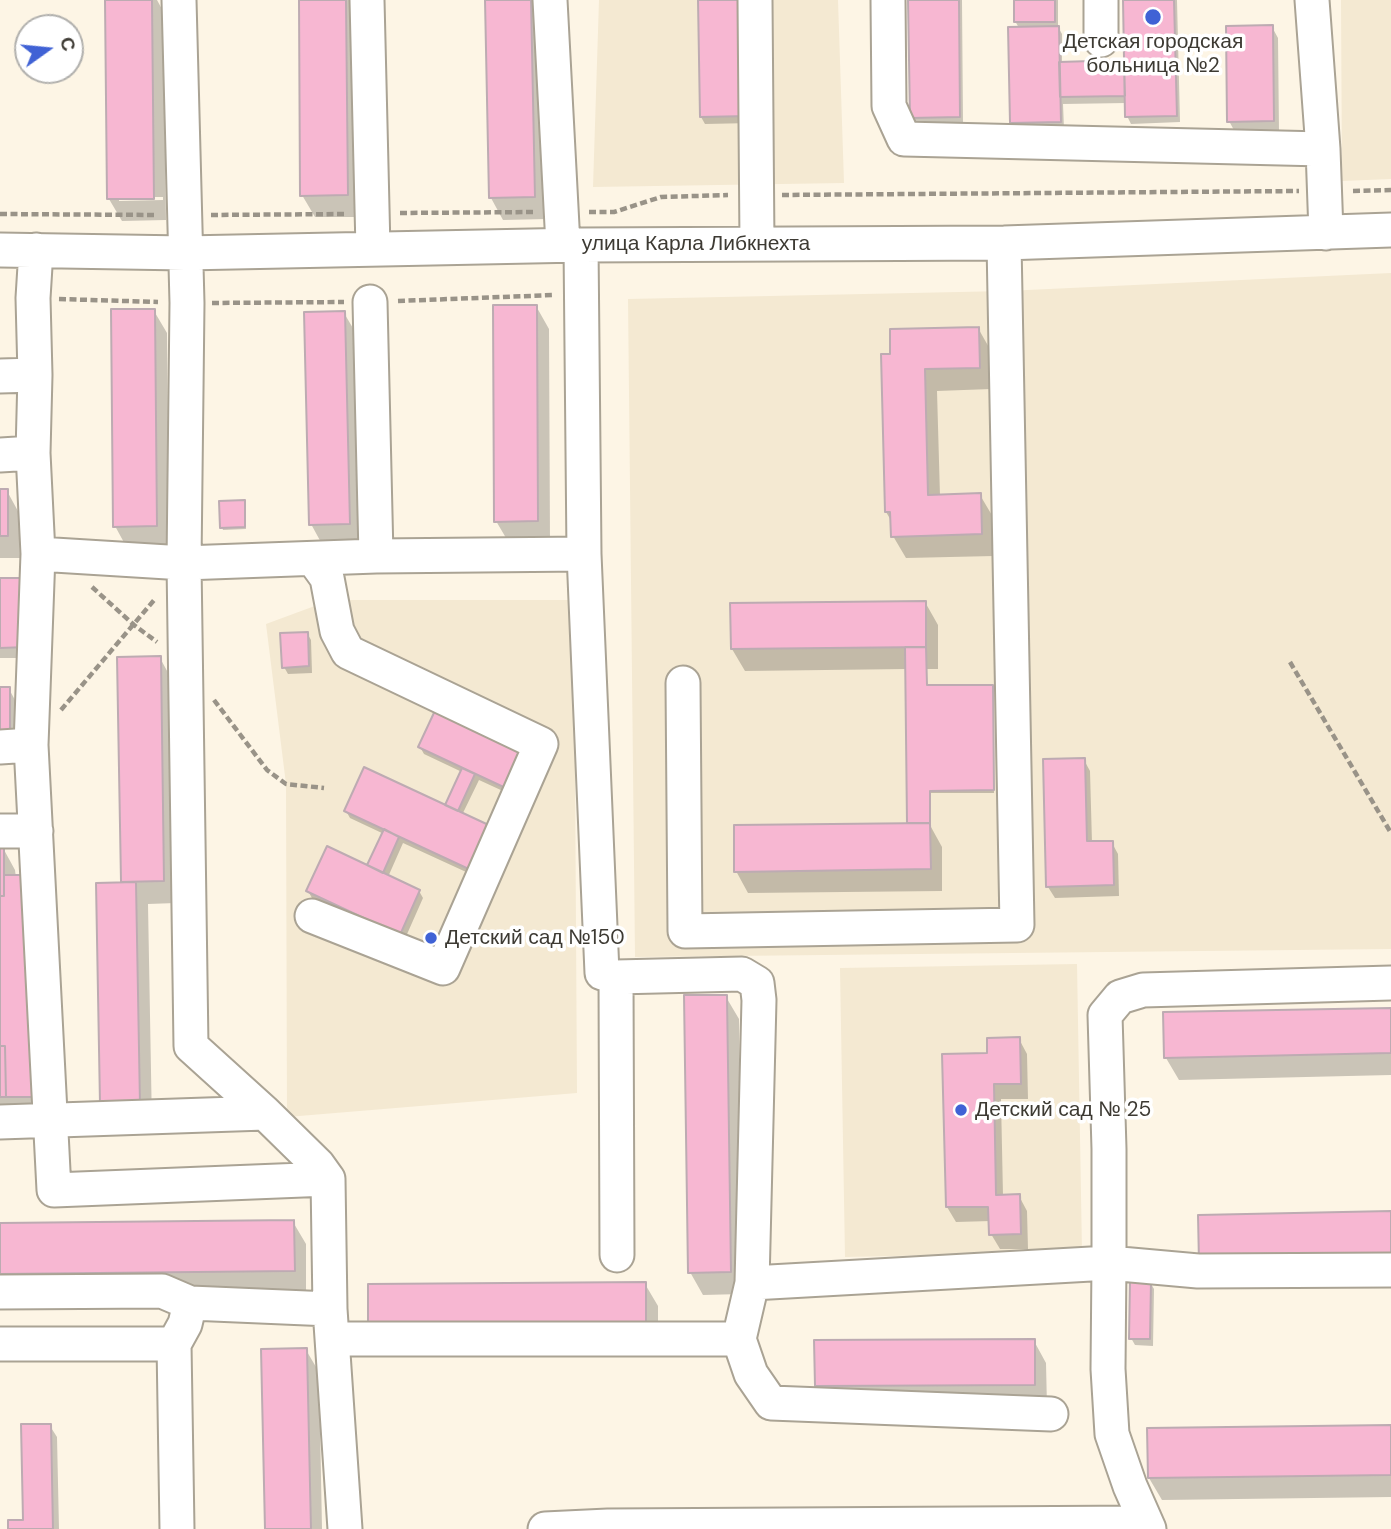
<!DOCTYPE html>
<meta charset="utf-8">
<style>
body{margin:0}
#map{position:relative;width:1391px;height:1529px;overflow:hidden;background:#fdf5e5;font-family:"DM Sans",sans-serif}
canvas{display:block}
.north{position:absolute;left:14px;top:14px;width:70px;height:70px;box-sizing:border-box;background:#fff;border:2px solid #b1b0ad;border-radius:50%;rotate:75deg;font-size:19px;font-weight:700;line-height:28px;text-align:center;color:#3d3a33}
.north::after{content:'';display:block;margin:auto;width:24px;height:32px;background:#4062d5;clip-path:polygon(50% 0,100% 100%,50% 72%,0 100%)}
</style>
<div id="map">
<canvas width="1391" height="1529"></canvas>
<div class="north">С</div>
</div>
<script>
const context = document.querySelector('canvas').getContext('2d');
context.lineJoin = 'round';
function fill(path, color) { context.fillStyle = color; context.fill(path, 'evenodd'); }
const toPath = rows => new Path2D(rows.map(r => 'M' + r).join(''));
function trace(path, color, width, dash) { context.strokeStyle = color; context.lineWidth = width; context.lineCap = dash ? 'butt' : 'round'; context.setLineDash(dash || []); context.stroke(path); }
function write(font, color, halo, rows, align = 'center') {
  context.font = font + ' "DM Sans",sans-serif'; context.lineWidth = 7; context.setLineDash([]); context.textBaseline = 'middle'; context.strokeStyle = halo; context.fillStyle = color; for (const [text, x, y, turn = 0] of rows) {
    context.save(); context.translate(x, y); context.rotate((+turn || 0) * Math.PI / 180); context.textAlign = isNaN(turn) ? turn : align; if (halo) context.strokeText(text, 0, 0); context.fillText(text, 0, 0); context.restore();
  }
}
fill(toPath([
 [599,0,838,0,844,183,593,187],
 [1341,0,1391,0,1391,179,1342,181],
 [1391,273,1391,949,635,957,628,299,1006,291],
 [331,600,574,600,577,1093,287,1117,286,784,266,624],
 [1077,964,1082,1252,845,1257,840,968]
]), '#f4e9d2');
fill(toPath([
 [107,0,157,0,163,11,166,220,122,221,109,199],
 [119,197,163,197,163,200,119,201],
 [301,0,353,0,360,217,315,217,302,195],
 [487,0,539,0,547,219,503,220,491,198],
 [700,0,752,123,705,124,701,117],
 [910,0,962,0,963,124,916,124,912,117],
 [1015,0,1058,0,1058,27,1062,34,1062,63,1126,62,1125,0,1177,0,1180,122,1131,124,1127,116,1127,103,1063,104,1064,129,1016,130,1012,123,1019,28,1015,21],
 [1272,27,1278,38,1279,132,1235,132,1229,121],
 [536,306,549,329,550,543,509,543,496,521],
 [154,311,167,333,169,548,127,548,115,526],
 [344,313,357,335,362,545,323,546,311,524],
 [978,328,991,351,991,389,937,391,940,496,980,495,993,517,994,556,906,558,893,536,892,522,886,512,892,356],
 [0,491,7,491,19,513,20,558,0,558],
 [243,502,246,529,223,530,222,527],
 [0,580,33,658,0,658],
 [925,602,938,625,938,669,927,669,927,687,991,686,993,689,994,793,931,793,931,827,942,847,942,891,748,893,736,871,909,825,907,669,745,671,732,649],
 [307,633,311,640,312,673,288,674,284,667],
 [119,658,160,658,172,680,176,903,148,904,152,1126,102,1104,123,884],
 [0,689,9,689,21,711,22,757,0,757],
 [439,704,516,797,479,780,462,815,477,877,403,843,388,877,419,891,423,898,404,941,312,898,308,891,368,868,384,834,350,818,346,811,446,808,462,772,424,754,420,747],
 [1084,760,1090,771,1092,843,1112,843,1118,854,1119,896,1055,898,1048,887],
 [0,848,3,848,15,870,45,1111,0,1119],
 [726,997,739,1019,742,1294,703,1295,690,1272],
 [1391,1010,1391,1075,1179,1080,1166,1058],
 [1019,1039,1027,1054,1028,1099,1001,1099,1003,1196,1019,1196,1027,1211,1028,1249,1000,1249,991,1234,991,1221,956,1222,947,1207,989,1055],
 [293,1222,306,1244,306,1292,0,1296,0,1225],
 [1150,1282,1154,1289,1153,1346,1135,1345,1131,1338],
 [645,1284,658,1306,658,1347,383,1348],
 [1034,1341,1046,1363,1047,1407,829,1408,817,1386],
 [306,1350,319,1372,322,1529,267,1529],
 [50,1426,57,1437,59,1529,10,1529,24,1522],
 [1391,1427,1391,1497,1162,1500,1149,1478]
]), '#0003');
const building = toPath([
 [105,0,152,0,154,199,107,199,105,0],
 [299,0,346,0,348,195,300,196,299,0],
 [485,0,531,0,535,197,489,198,485,0],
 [698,0,748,0,749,116,700,117,698,0],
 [908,0,959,0,960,117,910,118,908,0],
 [1014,0,1055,0,1055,22,1014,22,1014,0],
 [1123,0,1174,0,1177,116,1125,117,1123,0],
 [1273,25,1274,121,1227,122,1226,26,1273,25],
 [1059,26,1061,122,1010,123,1008,27,1059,26],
 [1124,60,1125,96,1060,97,1059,62,1124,60],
 [493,305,537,305,538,521,494,522,493,305],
 [111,309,155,309,157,526,113,527,111,309],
 [345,311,350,524,309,525,304,312,345,311],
 [979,327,980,368,925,369,928,495,981,493,982,534,891,537,890,512,885,512,881,354,890,354,890,329,979,327],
 [0,489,8,489,8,536,0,536,0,489],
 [245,500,245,527,220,528,219,501,245,500],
 [0,578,27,578,28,647,0,648,0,578],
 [926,601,926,647,731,649,730,603,926,601],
 [308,632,309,666,282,668,280,633,308,632],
 [905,647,926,647,927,685,993,685,994,790,930,791,930,823,907,823,905,647],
 [161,656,164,881,121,882,117,657,161,656],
 [0,687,10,687,10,735,0,736,0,687],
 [439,702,533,746,512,791,418,747,439,702],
 [1085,758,1087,841,1113,841,1114,885,1046,887,1043,759,1085,758],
 [364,767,493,827,473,871,344,811,364,767],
 [462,768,475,774,458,811,445,805,462,768],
 [930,823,931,869,734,872,734,825,930,823],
 [384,829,399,837,383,873,367,865,384,829],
 [0,846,4,846,4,896,0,896,0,846],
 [327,846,420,890,400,935,306,891,327,846],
 [4,875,34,875,38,1097,6,1097,5,1046,0,1046,0,896,4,896,4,875],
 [136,882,140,1104,100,1104,96,883,136,882],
 [684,995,727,995,731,1272,688,1273,684,995],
 [1391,1008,1391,1053,1164,1058,1163,1012,1391,1008],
 [1020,1037,1021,1084,994,1084,996,1195,1020,1194,1021,1234,989,1235,988,1207,946,1207,942,1054,987,1053,987,1038,1020,1037],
 [0,1046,5,1046,6,1097,0,1097,0,1046],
 [1391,1211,1391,1259,1199,1263,1198,1215,1391,1211],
 [294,1220,295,1271,0,1274,0,1223,294,1220],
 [1130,1280,1151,1281,1150,1339,1129,1339,1130,1280],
 [646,1282,646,1325,368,1327,368,1284,646,1282],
 [1035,1339,1035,1385,815,1386,814,1340,1035,1339],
 [307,1348,311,1529,265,1529,261,1349,307,1348],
 [21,1424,51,1424,53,1529,8,1529,8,1520,23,1520,21,1424],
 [1391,1425,1391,1475,1148,1478,1147,1428,1391,1425]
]);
fill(building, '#f7b7d2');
trace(building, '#bdabb2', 2);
const minor = toPath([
 [179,0,187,303,184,563,191,1046,265,1113,318,1165,328,1179,330,1309,345,1529],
 [367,0,373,249],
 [550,0,563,245],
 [755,0,757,244],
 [888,0,889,106,904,139,1323,149],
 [1312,0,1323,149,1326,233],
 [1101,40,1101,0],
 [581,245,584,554,602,973,616,977,742,974,757,983,759,1000,752,1283,739,1339,751,1374,771,1403,1051,1414],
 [0,250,185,253,581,245,1004,243,1391,230],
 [36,250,33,298,35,375,33,453,38,554,31,745,54,1190,328,1179],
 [370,302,376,556],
 [0,376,35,375],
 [0,455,33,453],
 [38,554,184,563,376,556,584,554],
 [683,683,685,931,1017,925,1004,243],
 [0,747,31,745],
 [0,831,36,831],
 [312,916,443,968,541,744,348,652,337,631,327,578,314,560],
 [616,977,617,1255],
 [0,1122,265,1113],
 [752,1283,1109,1263,1109,1149,1105,1015,1120,997,1143,990,1391,983],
 [0,1292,162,1291,190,1303],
 [333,1339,739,1339],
 [0,1344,174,1344],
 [177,1529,174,1344,185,1324,190,1303,330,1309],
 [545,1529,608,1526,1145,1523],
 [1149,1529,1130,1486,1112,1434,1108,1369,1109,1263,1198,1271,1391,1270]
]);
trace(minor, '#aaa394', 37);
trace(toPath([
 [1353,191,1391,190],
 [782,195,1299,191],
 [589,212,614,212,661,197,728,195],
 [400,213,535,212],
 [0,214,157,215],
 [211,215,346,214],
 [59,299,158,302],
 [398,301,554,295],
 [212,303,344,302],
 [92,587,134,625,157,642],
 [1290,662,1391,833],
 [214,700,267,770,286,784,324,788],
 [61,710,155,599]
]), '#999388', 4.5, [7, 3.5]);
trace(minor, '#fff', 33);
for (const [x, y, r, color] of [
 [1153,17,9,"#4062d5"],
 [431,938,7,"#4062d5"],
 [961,1110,7,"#4062d5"]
]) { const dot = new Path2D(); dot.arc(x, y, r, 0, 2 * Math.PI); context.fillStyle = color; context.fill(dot); trace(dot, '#fff', 2.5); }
write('21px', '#3d3a33', '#fff', [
 ["Детская городская",1153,42,"center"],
 ["больница №2",1153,66,"center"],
 ["Детский сад №150",445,938],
 ["Детский сад № 25",975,1110]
], 'left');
write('21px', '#3d3a33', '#fff', [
 ["улица Карла Либкнехта",696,244]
]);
</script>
